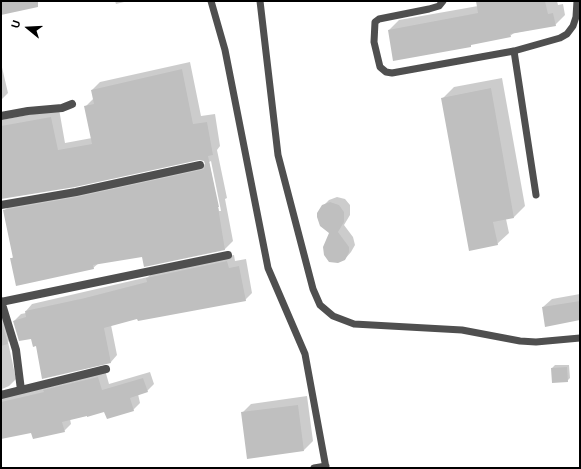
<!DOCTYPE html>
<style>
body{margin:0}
#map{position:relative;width:581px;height:469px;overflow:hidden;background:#fff;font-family:Figtree,sans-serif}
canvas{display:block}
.frame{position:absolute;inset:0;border:2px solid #000;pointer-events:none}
.north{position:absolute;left:8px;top:8px;width:40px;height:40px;-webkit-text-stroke:3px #fff;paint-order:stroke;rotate:288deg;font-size:11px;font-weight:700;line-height:16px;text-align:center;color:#000}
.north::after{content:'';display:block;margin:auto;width:14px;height:18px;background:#000;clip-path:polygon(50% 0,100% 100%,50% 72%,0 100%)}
</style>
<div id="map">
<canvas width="581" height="469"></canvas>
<div class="frame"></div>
<div class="north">U</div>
</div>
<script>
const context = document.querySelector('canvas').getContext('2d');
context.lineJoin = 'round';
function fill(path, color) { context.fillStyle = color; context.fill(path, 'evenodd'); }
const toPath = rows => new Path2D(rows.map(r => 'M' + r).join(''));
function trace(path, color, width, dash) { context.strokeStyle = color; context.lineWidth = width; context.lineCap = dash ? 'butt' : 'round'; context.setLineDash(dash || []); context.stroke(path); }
fill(toPath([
 [115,1,128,1,116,4],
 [477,1,557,1,558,5,563,4,565,15,555,25,514,33,510,36,389,30,399,20,478,6],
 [190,62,201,116,215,114,220,146,217,150,227,198,225,199,233,241,225,249,145,266,143,256,99,263,93,268,11,259,14,256,5,210,13,202,86,190,206,164,204,160,199,159,1,196,1,120,59,109,65,143,92,138,85,107,94,98,92,90,100,82],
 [211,161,221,211,219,211,209,162],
 [1,63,8,93,1,100],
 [502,78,525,206,514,217,506,219,509,233,497,244,443,98,454,87],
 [337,197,345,199,350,205,350,215,344,225,353,237,355,245,351,252,345,259,330,233,323,206,329,200],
 [234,255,235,261,246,259,252,293,245,300,138,318,111,325,117,355,111,362,36,345,32,337,14,321,21,314,26,313,26,311,32,304,148,277,154,271],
 [580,294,580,319,543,307,552,299],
 [9,317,15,336,8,342,16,379,9,386,2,389,4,392,105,370,109,384,150,372,154,384,147,391,138,394,140,403,133,410,105,411,70,419,71,424,64,431,32,432,1,438,1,319],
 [555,365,569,365,570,378,567,381,552,368],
 [307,396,313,441,304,450,242,413,251,404]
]), '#0003');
fill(toPath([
 [1,1,38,1,38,7,1,15],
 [476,1,545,1,548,14,553,13,556,26,510,34,511,37,471,45,471,47,393,61,388,30,478,13],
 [182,69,193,124,207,122,213,155,208,156,219,207,218,207,225,250,144,267,142,257,93,265,94,269,16,286,10,258,13,258,3,210,77,197,201,170,204,169,205,164,204,161,199,160,75,187,1,199,1,126,51,117,58,150,92,144,84,106,94,104,91,90],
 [491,88,514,218,493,222,498,245,469,251,441,98],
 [330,202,339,205,344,212,344,222,338,232,349,247,349,252,345,260,338,263,329,262,324,255,323,247,329,233,320,226,317,217,317,213,322,205],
 [227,261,229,268,239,266,246,301,138,321,137,319,104,328,111,363,42,379,36,346,33,347,31,339,19,341,13,321,26,317,25,311,85,298,147,282,146,278],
 [580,301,580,320,545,327,542,307],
 [2,323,8,344,1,346,1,324],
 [567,367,568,382,552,383,551,368],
 [98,377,102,390,143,378,148,392,130,398,134,411,107,419,104,412,87,417,87,416,62,422,65,432,33,439,31,433,1,439,1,402,44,392,43,390],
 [298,405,304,451,247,459,241,412]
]), '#bfbfbf');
trace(toPath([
 [211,1,225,50,268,268,305,354,326,468],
 [260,1,278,155,313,289,320,305,333,316,354,324,462,330,520,341,536,342,580,338],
 [443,1,439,6,429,9,379,19,375,22,374,42,380,67,386,72,392,73,514,51,560,38,567,34,573,26,576,17,577,1],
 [514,51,536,195],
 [314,468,326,466]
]), '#4f4f4f', 7);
trace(toPath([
 [1,116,28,111,62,108,72,104],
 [1,205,76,192,200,165],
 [1,301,16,350,21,390],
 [1,302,228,255],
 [1,395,106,369]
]), '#4f4f4f', 8);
</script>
